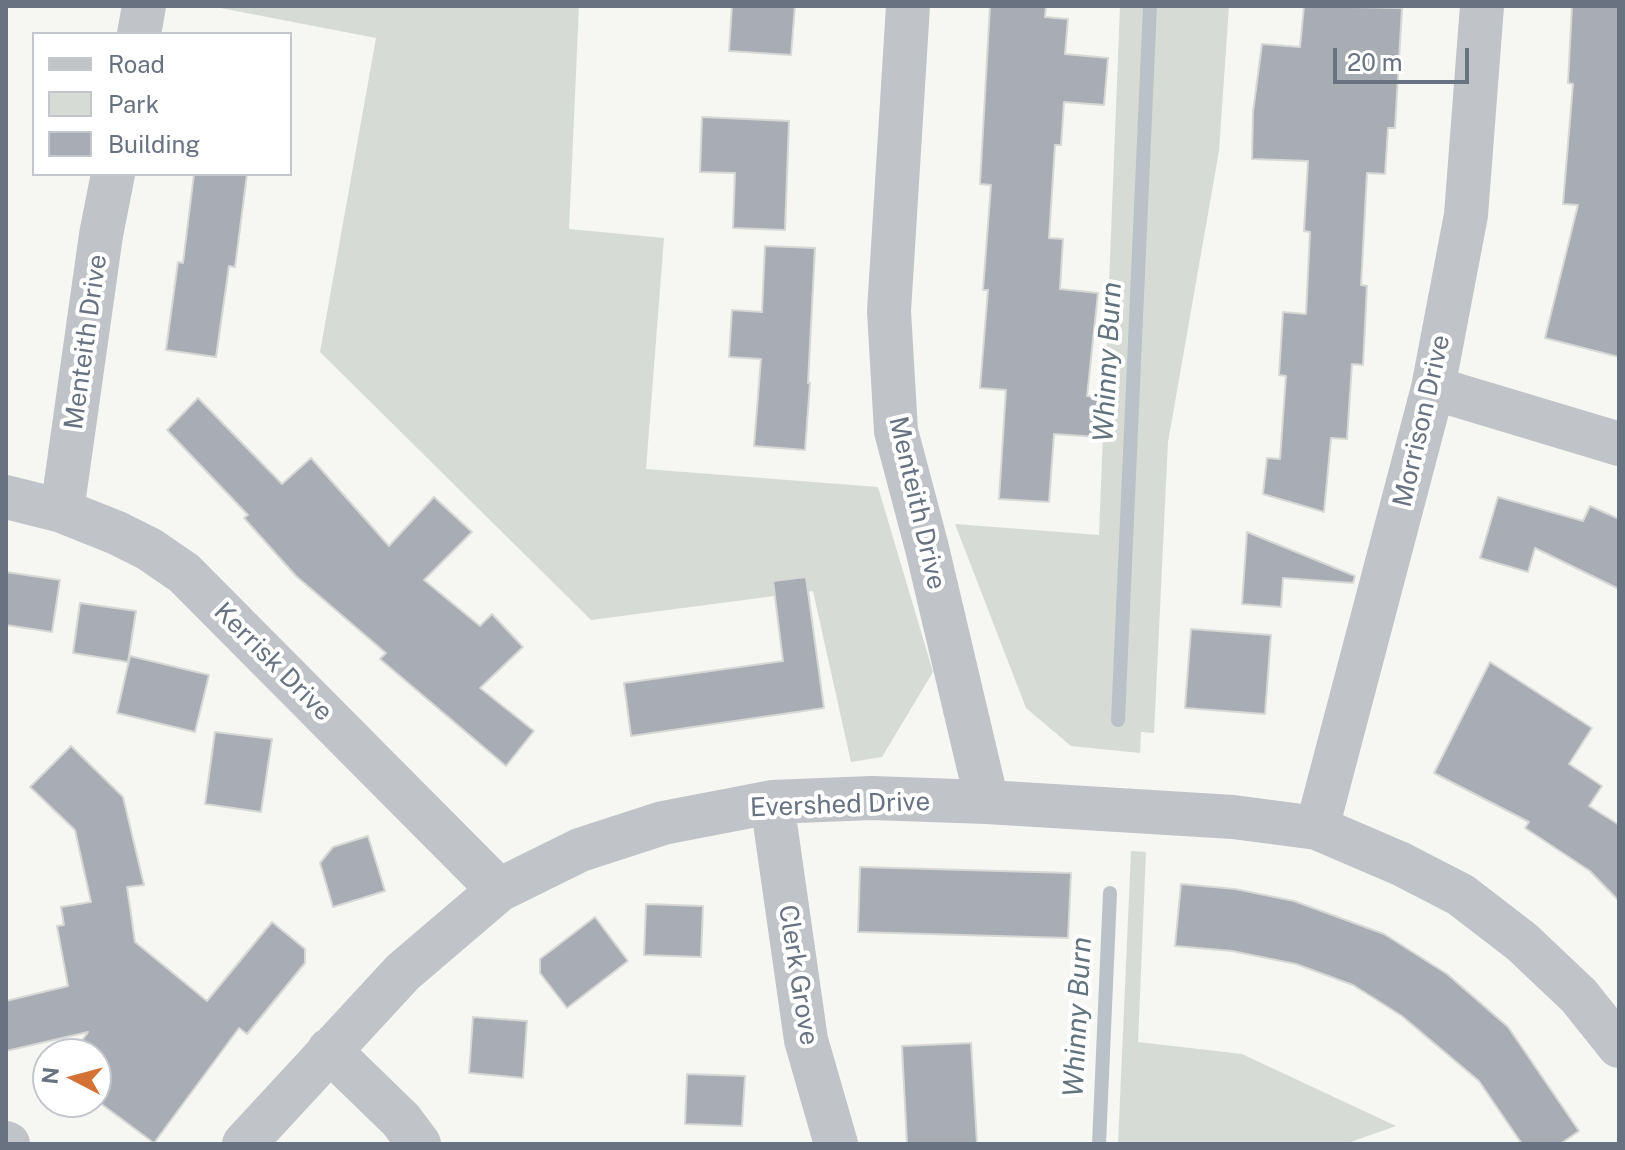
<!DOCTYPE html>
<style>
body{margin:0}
#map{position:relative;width:1625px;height:1150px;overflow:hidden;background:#f6f6f3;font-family:"Public Sans",sans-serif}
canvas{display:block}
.frame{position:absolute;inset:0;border:8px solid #687281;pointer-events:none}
.legend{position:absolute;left:32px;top:32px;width:260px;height:144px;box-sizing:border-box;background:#fff;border:2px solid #c3c7cd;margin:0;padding:10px 14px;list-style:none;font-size:24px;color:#687281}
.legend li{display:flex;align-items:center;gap:16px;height:40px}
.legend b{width:40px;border:2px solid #c3c7cd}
.north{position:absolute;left:32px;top:1038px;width:80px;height:80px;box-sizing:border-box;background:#fff;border:2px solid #c3c7cd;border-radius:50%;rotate:276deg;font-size:22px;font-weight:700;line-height:32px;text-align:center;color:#687281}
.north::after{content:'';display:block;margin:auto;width:28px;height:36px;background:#d47135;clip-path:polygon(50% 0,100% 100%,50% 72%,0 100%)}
.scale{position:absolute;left:1333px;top:48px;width:136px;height:36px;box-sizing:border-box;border:4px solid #687281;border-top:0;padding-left:10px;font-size:24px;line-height:28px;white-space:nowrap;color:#687281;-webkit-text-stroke:6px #fff;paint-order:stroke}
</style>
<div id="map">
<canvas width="1625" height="1150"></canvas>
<div class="frame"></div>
<ul class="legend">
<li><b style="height:10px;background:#c0c3c7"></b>Road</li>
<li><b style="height:22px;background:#d6dcd5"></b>Park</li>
<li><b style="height:22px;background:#a7adb3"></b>Building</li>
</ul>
<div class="north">N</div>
<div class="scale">20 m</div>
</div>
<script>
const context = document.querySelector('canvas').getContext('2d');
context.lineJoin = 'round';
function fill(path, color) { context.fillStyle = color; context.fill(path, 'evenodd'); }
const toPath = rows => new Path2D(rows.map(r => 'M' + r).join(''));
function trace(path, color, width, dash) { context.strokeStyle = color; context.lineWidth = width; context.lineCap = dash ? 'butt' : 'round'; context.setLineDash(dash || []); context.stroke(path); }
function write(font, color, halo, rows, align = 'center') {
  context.font = font + ' "Public Sans",sans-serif'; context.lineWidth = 8; context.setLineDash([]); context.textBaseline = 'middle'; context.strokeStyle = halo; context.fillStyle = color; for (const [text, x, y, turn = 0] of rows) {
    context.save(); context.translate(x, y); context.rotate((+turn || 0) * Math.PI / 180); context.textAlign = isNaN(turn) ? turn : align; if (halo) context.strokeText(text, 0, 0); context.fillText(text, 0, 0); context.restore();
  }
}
fill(toPath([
 [210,6,579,6,569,229,664,238,646,469,878,487,933,672,882,757,851,762,813,591,591,620,320,352,376,38],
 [1120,6,1229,6,1219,151,1168,442,1154,733,1141,732,1140,753,1071,746,1026,708,955,524,1099,535],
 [1131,851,1146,852,1138,1042,1242,1054,1396,1126,1345,1144,1118,1144]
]), '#d6dcd5');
trace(toPath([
 [1118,720,1150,6],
 [1099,1144,1110,893]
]), '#bac2c7', 14);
const building = toPath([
 [732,6,795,6,791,55,729,51,732,6],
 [990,6,1046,6,1045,17,1068,19,1065,54,1108,58,1104,105,1064,102,1061,145,1055,145,1049,238,1063,239,1060,289,1098,293,1087,396,1100,397,1098,437,1054,434,1049,502,999,499,1006,390,980,388,988,290,983,290,991,185,980,184,990,6],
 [1304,6,1402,8,1395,128,1388,128,1385,174,1367,173,1361,285,1367,286,1363,365,1352,364,1347,439,1331,438,1324,512,1263,494,1267,458,1280,459,1286,376,1279,375,1283,312,1306,314,1310,232,1304,231,1308,161,1252,159,1253,112,1262,44,1300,47,1304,6],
 [1572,6,1619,6,1619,357,1545,338,1578,205,1563,204,1573,84,1568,83,1572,6],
 [702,117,789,121,785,230,733,228,735,173,700,172,702,117],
 [194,174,247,174,235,267,229,266,216,357,166,350,178,262,183,263,194,174],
 [765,246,815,248,808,383,810,383,805,450,754,446,761,359,729,357,732,310,762,312,765,246],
 [198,398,282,484,311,458,389,546,434,497,472,532,424,580,480,626,492,614,523,647,480,688,534,731,506,766,380,659,386,653,296,576,244,518,248,515,167,430,198,398],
 [1498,497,1583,521,1590,506,1619,519,1619,589,1535,548,1528,572,1480,558,1498,497],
 [1247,532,1355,576,1353,583,1283,578,1281,607,1242,604,1247,532],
 [6,572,60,580,52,632,6,625,6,572],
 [806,577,824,708,631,736,624,683,783,661,773,581,806,577],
 [80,603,136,611,128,662,73,653,80,603],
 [1191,629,1271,635,1265,714,1185,708,1191,629],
 [130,656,209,675,195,732,117,713,130,656],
 [1490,662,1592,728,1569,764,1602,786,1589,806,1619,825,1619,901,1590,871,1525,828,1529,822,1434,773,1490,662],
 [215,732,272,739,261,812,205,804,215,732],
 [71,746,123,797,144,885,127,887,135,942,207,1001,272,922,305,949,305,963,247,1034,239,1028,154,1143,96,1100,96,1054,73,1054,88,1032,6,1051,6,1001,68,986,57,926,64,925,61,907,91,902,75,830,30,787,71,746],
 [368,836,385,891,333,907,320,863,333,847,368,836],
 [860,867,1071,873,1068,938,858,932,860,867],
 [1181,884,1235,889,1294,901,1384,934,1447,974,1508,1027,1579,1131,1560,1144,1522,1144,1479,1081,1402,1016,1353,985,1296,964,1232,951,1175,946,1181,884],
 [646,904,703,906,701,957,644,955,646,904],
 [595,917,628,961,567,1008,540,973,540,959,595,917],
 [473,1017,527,1021,523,1078,469,1073,473,1017],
 [971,1043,977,1144,907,1144,902,1046,971,1043],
 [687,1074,745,1076,742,1126,685,1124,687,1074]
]);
fill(building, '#a7adb3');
trace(building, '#d7d7d6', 2);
trace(toPath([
 [908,6,889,311,896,431,927,548,987,802],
 [139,34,144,6],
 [1433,388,1619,444],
 [6,497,62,511,117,533,149,549,184,573,499,890],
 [62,511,101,235,113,174],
 [772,802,806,1040,836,1144],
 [1317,828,1433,388,1466,215,1482,6],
 [329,1050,401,1120,419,1144],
 [6,1143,8,1144],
 [244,1144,403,972,499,890,580,850,663,823,772,802,872,798,987,802,1233,817,1317,828,1401,864,1461,895,1522,942,1579,996,1619,1046]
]), '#c0c3c7', 44);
write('26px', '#687281', '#fff', [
 ["Menteith Drive",86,342,-82],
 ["Morrison Drive",1422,421,-77],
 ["Menteith Drive",917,503,77],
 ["Kerrisk Drive",273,662,45],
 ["Evershed Drive",840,805,-2],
 ["Clerk Grove",798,975,81]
]);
write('italic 28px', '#63737e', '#fff', [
 ["Whinny Burn",1108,362,-87],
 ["Whinny Burn",1078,1017,-87]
]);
</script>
